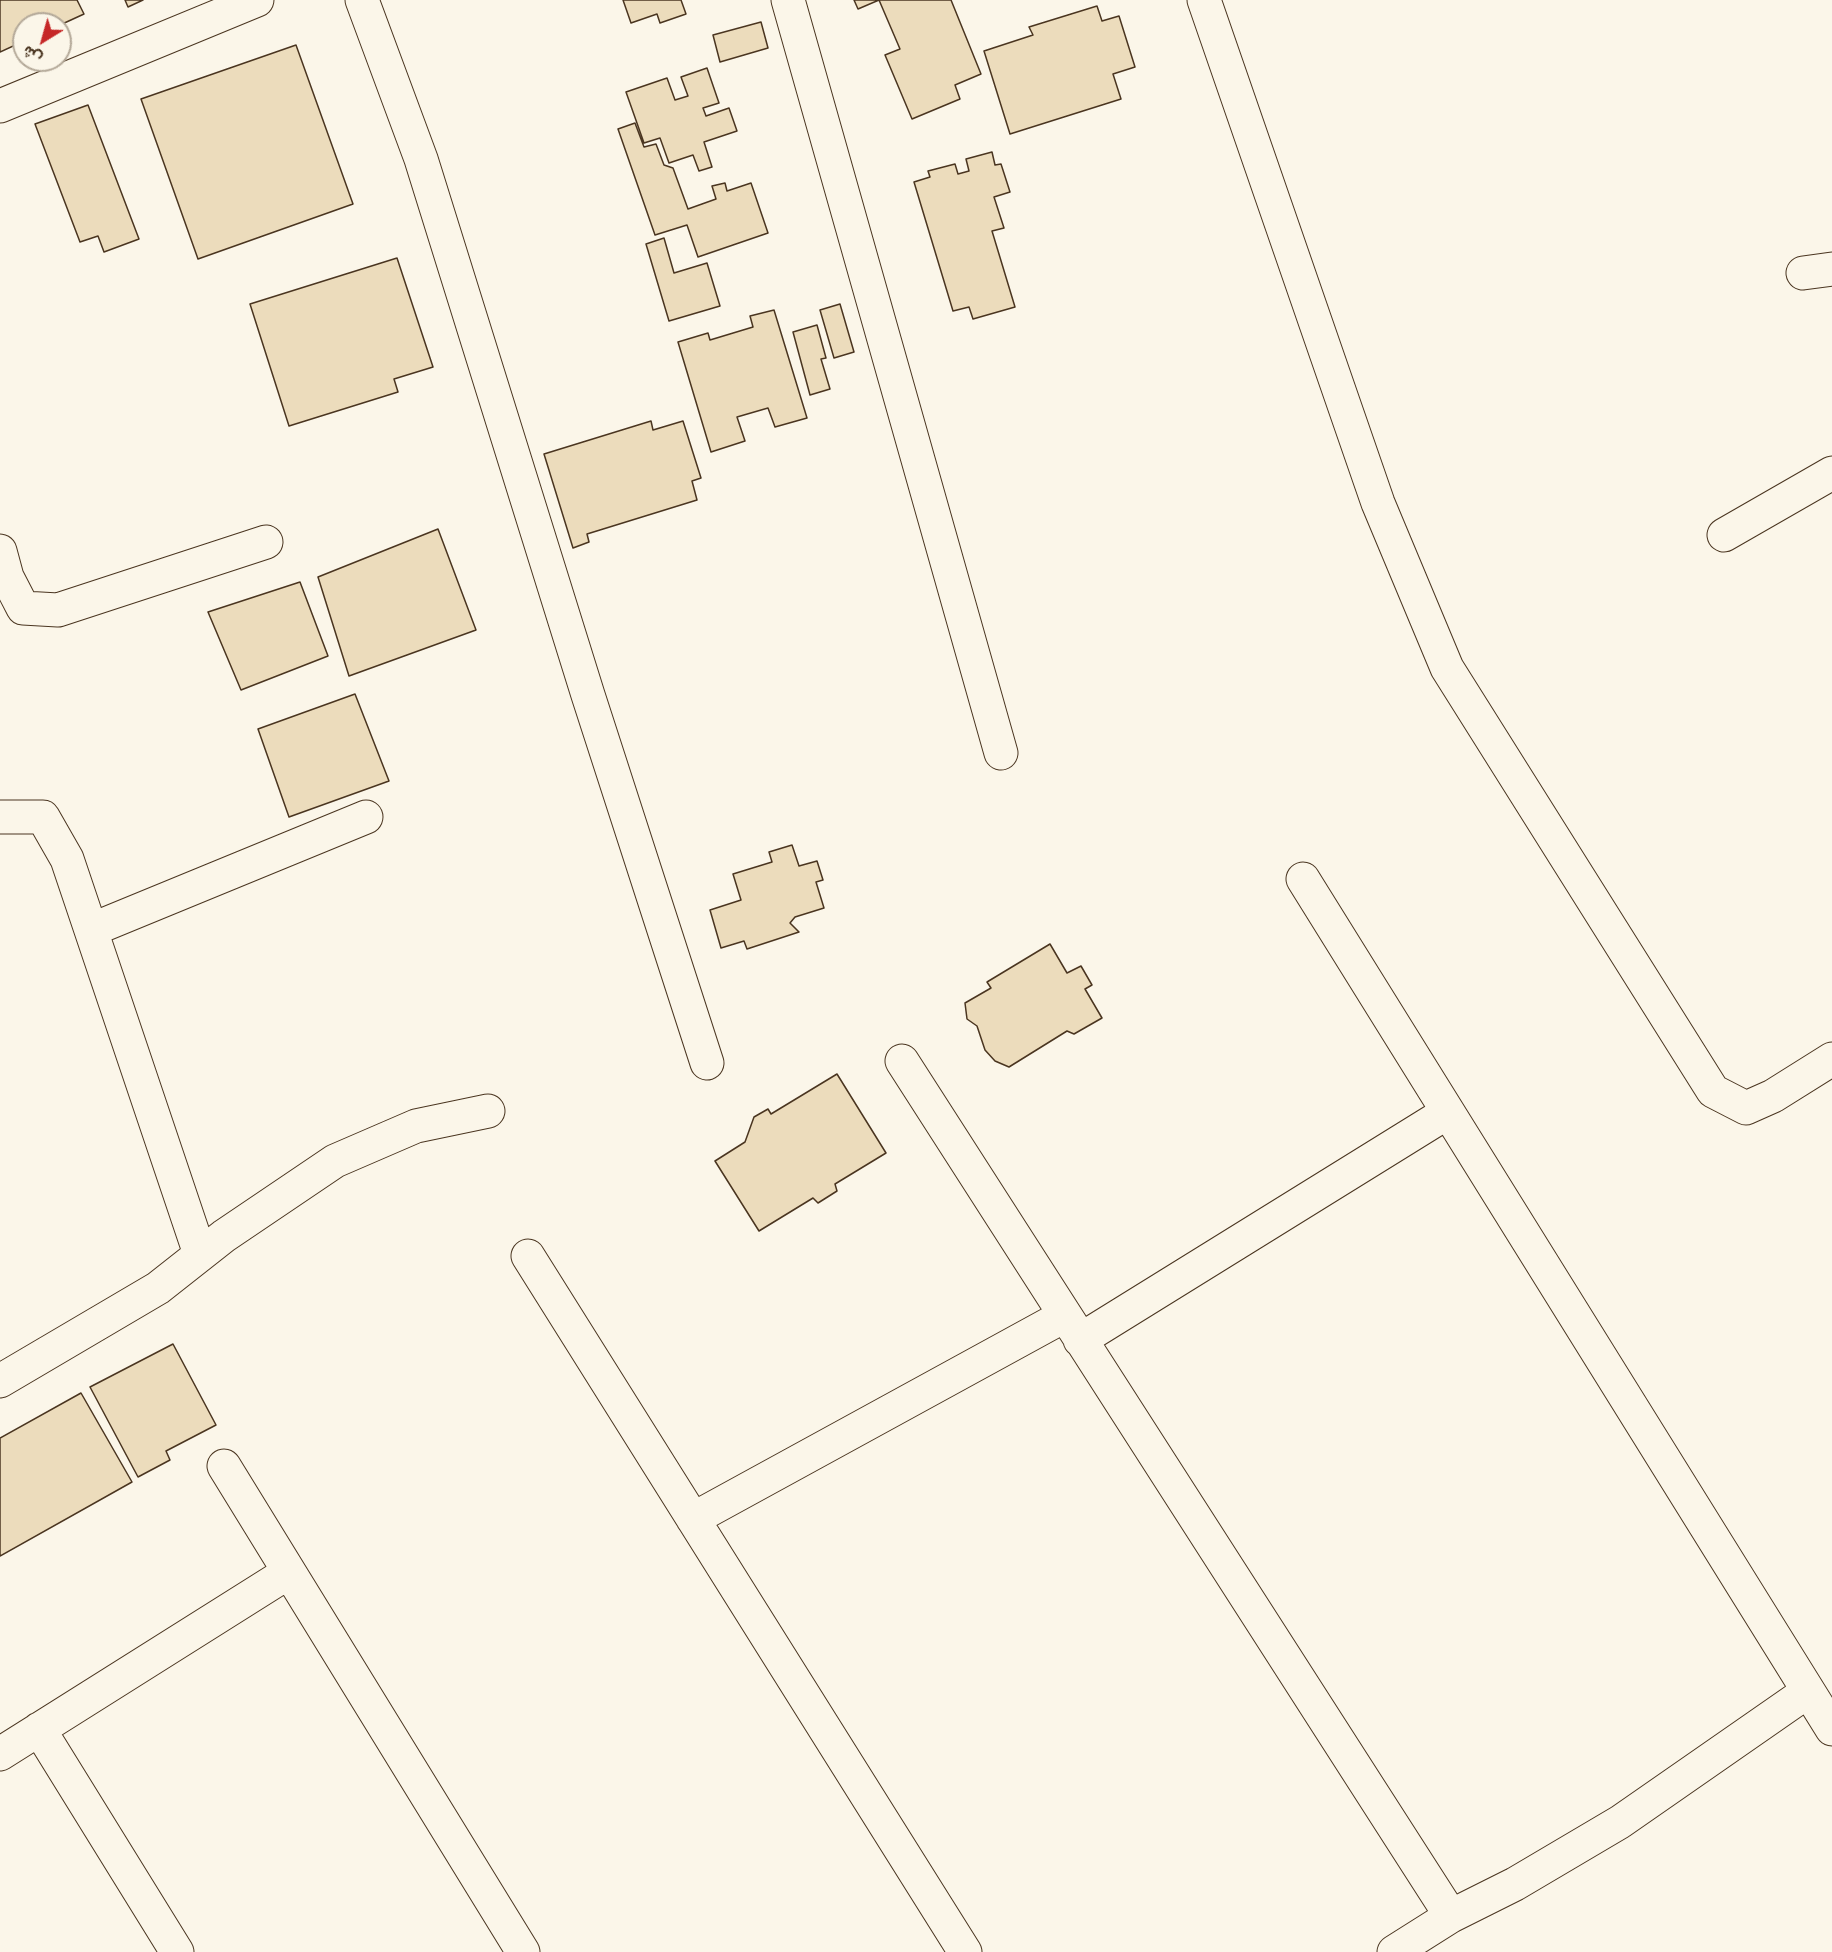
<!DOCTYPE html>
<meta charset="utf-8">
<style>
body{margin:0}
#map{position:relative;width:1832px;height:1952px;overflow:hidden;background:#fbf6e9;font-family:Cabin,Vazirmatn,sans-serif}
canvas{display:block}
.north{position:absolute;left:12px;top:12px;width:60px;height:60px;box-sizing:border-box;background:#fbf6e9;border:2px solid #b4a999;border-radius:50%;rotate:217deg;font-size:16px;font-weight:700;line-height:24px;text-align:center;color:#4a3520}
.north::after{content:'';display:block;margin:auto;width:21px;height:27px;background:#c62828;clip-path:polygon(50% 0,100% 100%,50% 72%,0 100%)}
</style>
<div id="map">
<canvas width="1832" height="1952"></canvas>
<div class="north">ش</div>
</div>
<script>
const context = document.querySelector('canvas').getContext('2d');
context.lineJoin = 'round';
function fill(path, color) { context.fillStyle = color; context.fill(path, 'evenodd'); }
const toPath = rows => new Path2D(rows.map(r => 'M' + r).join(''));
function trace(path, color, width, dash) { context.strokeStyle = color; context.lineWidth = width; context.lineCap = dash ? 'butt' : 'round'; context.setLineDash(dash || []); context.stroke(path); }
const building = toPath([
 [0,0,77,0,84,14,60,25,24,24,24,41,0,52,0,0],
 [125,0,143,0,128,7,125,0],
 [623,0,681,0,686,14,660,23,657,14,631,23,623,0],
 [854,0,951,0,981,74,955,85,960,99,912,119,885,55,900,49,879,0,858,9,854,0],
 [1097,6,1102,21,1119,16,1135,67,1113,74,1121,99,1010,134,984,51,1033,35,1029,27,1097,6],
 [761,22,768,48,720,62,713,35,761,22],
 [296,45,353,204,198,259,141,99,296,45],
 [707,68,719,103,703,108,706,116,729,108,737,131,704,142,712,167,699,171,693,155,669,163,660,138,644,143,626,92,667,78,675,100,688,96,681,77,707,68],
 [88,105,139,239,104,252,98,236,80,242,35,124,88,105],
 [635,123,644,147,656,144,664,165,673,168,688,209,716,199,712,186,725,183,727,191,751,183,768,233,698,257,687,225,655,235,618,129,635,123],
 [992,152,995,165,1001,164,1010,192,994,197,1004,228,992,231,1015,307,973,319,969,307,953,311,914,182,930,177,928,171,955,164,958,174,969,171,966,159,992,152],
 [664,238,674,273,707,263,720,306,669,321,646,244,664,238],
 [397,258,433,367,394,379,398,392,289,426,250,304,397,258],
 [840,304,854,352,834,358,820,310,840,304],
 [774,310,807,418,775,427,768,408,737,417,745,441,711,452,678,342,708,333,710,340,753,327,750,316,774,310],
 [817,325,826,358,821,359,830,389,810,395,793,332,817,325],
 [651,421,653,430,683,421,701,478,692,481,697,500,587,534,589,542,573,548,544,454,651,421],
 [438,529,476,630,349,676,318,577,438,529],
 [300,582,328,656,241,690,208,612,300,582],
 [355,694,389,781,289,817,258,729,355,694],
 [792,845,799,866,817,861,823,880,816,882,824,908,795,917,790,923,799,932,747,949,744,941,721,948,710,910,741,900,733,874,772,862,769,852,792,845],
 [1050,944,1067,973,1081,966,1092,985,1085,989,1102,1018,1074,1034,1067,1031,1009,1067,995,1061,985,1050,977,1026,967,1019,965,1003,991,988,987,982,1050,944],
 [837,1074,886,1153,835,1184,837,1191,818,1203,813,1198,759,1231,715,1161,745,1142,754,1117,768,1109,771,1114,837,1074],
 [173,1344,216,1425,166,1451,170,1460,138,1477,90,1387,173,1344],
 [81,1393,132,1482,0,1556,0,1438,81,1393]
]);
fill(building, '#ecdcbc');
trace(building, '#4a3520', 1.5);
const street = toPath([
 [362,0,421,159,588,695,707,1063],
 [788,0,1001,753],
 [1204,0,1378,503,1447,668,1713,1091,1746,1108,1773,1096,1832,1059],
 [0,106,257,0],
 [1803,273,1832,269],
 [1724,535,1832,473],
 [0,551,7,577,23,608,58,610,266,542],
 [0,817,43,817,67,859,200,1254],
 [1303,879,1832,1729],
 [91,930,366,817],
 [902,1061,1451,1916],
 [528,1256,965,1952],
 [1080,1340,1448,1112],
 [0,1381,158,1288,224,1236,335,1161,416,1126,488,1111],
 [224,1466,523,1952],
 [693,1519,1064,1316],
 [39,1729,177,1952],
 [0,1754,289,1572],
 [1394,1952,1451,1916,1515,1884,1620,1822,1807,1692]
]);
trace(street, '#4a3520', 35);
trace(street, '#fbf6e9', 33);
</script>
